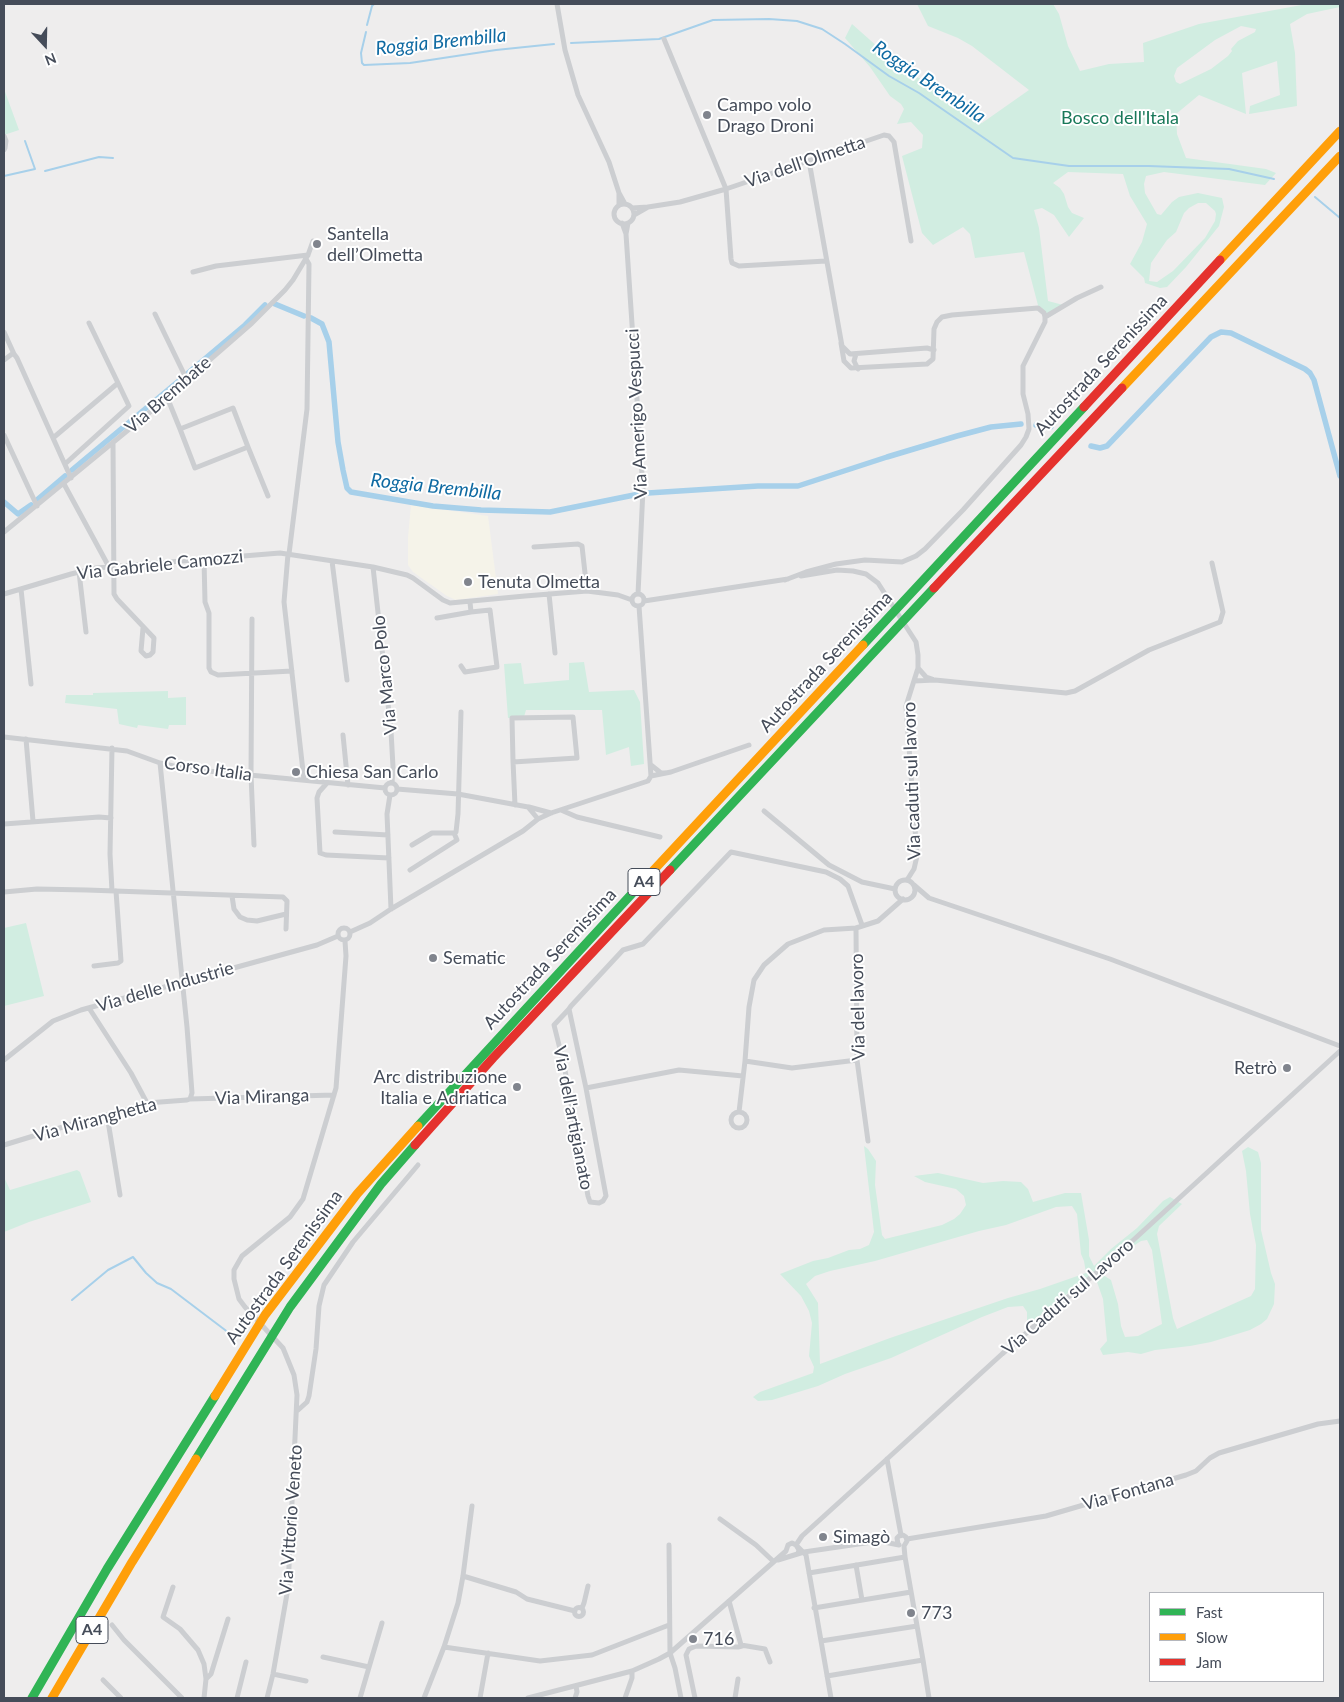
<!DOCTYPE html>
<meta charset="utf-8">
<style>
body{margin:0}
#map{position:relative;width:1344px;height:1702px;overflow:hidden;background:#eeeded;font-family:Lato,sans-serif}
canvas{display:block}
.frame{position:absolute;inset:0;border:5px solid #454c59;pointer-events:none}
.legend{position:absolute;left:1149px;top:1592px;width:175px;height:90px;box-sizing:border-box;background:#fff;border:1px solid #b5b7bd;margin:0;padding:6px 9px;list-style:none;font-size:15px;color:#454c59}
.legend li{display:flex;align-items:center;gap:10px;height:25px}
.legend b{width:25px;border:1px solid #b5b7bd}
.north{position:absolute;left:20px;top:20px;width:50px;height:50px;-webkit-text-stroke:4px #fff;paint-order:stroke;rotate:159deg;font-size:14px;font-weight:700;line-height:20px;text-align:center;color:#454c59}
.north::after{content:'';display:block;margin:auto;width:18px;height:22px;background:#454c59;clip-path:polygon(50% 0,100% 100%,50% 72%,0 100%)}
</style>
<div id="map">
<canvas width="1344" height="1702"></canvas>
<div class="frame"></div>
<ul class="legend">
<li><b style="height:6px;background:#30b455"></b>Fast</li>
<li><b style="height:6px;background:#ff9f0a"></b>Slow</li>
<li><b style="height:6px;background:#e5322d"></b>Jam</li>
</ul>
<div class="north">N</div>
</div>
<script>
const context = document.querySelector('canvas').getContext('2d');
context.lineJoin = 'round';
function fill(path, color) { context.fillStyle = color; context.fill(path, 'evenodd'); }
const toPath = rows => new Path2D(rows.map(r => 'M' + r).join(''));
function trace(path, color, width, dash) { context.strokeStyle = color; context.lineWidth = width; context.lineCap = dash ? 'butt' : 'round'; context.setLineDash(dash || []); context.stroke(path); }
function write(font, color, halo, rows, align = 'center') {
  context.font = font + ' Lato,sans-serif'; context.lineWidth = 4; context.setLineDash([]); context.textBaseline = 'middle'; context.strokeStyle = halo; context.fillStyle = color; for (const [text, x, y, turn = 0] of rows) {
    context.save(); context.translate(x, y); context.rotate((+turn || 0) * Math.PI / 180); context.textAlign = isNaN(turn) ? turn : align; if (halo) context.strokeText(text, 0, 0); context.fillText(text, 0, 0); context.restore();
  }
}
fill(toPath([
 [411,505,488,516,498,594,456,600,447,596,413,572,408,565,408,537]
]), '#f5f3e9');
fill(toPath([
 [917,4,1053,4,1059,14,1068,46,1080,71,1109,64,1144,62,1143,43,1199,24,1307,4,1340,4,1340,7,1307,14,1290,24,1295,53,1297,106,1249,114,1250,106,1280,95,1277,61,1242,73,1246,114,1199,95,1176,114,1177,134,1186,158,1266,169,1276,173,1265,185,1164,172,1146,176,1144,184,1145,193,1157,214,1161,215,1172,202,1179,197,1198,193,1222,198,1224,207,1219,226,1186,267,1167,287,1160,288,1145,283,1144,278,1130,264,1142,242,1147,224,1130,196,1123,174,1068,172,1053,183,1060,188,1064,194,1068,207,1072,213,1084,218,1069,237,1054,215,1042,208,1034,210,1039,228,1048,301,1067,306,1048,318,1039,309,1024,252,975,258,970,234,963,227,933,245,922,233,902,156,922,148,923,135,911,122,897,124,904,109,901,104,890,96,870,67,845,38,852,24,905,71,941,89,982,123,1029,90,972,46,958,38,928,26],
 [1241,26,1256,29,1255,32,1238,41,1231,49,1232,51,1228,56,1211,69,1180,84,1176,82,1174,76,1177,68,1215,40],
 [1198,203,1206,203,1215,211,1216,214,1215,221,1205,238,1173,271,1157,282,1149,281,1151,263,1167,240,1176,232,1184,213,1189,208],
 [4,89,19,130,4,135],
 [584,662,589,692,634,690,640,702,644,764,631,766,629,747,606,755,602,710,526,710,524,717,508,718,504,664,521,663,524,684,569,680,569,663],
 [168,691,168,698,186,697,186,725,169,725,168,729,138,725,137,728,119,724,117,709,65,703,66,695,93,695,93,693],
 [26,923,44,996,4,1006,4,928],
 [864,1146,868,1149,876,1161,875,1185,882,1235,885,1239,942,1225,954,1219,960,1214,966,1205,964,1196,956,1189,925,1182,914,1176,938,1173,983,1183,1003,1181,1021,1182,1028,1189,1033,1202,1065,1193,1081,1193,1089,1240,1089,1256,1094,1266,1111,1249,1137,1228,1163,1201,1170,1197,1182,1204,1159,1226,1157,1234,1173,1318,1177,1329,1251,1296,1255,1289,1256,1245,1250,1214,1246,1171,1242,1151,1248,1147,1258,1152,1261,1163,1261,1230,1271,1273,1275,1284,1274,1304,1267,1319,1261,1324,1250,1330,1211,1342,1190,1346,1155,1350,1141,1354,1128,1352,1103,1355,1100,1349,1107,1341,1103,1299,1097,1282,1103,1275,1111,1280,1118,1304,1121,1326,1125,1337,1138,1336,1162,1324,1152,1250,1147,1240,1141,1241,1094,1272,1036,1319,1027,1323,1027,1312,1023,1306,1008,1307,982,1317,891,1358,845,1374,818,1386,772,1400,758,1401,753,1397,760,1392,813,1373,814,1367,809,1356,812,1323,809,1311,801,1296,780,1274,813,1261,828,1258,849,1250,860,1249,869,1245,874,1232],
 [1072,1206,1077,1214,1081,1254,1084,1261,1086,1273,1040,1289,1008,1298,890,1338,820,1364,818,1303,806,1284,815,1276,830,1271,875,1261,979,1231,1006,1225,1056,1207],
 [77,1170,80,1172,91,1202,29,1222,4,1232,4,1177,10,1190]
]), '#d1ede1');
trace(toPath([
 [367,25,372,6,374,4],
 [366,32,361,53,362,63,364,65,410,63,496,50,554,44],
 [571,43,659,39,713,20,769,19,797,21,822,29,845,44,889,76,919,93,1013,158,1069,166,1149,166,1229,169,1274,179],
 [45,171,99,157,113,158],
 [4,176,35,169,25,141],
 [1315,197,1340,218],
 [72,1300,108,1270,133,1257,146,1273,157,1283,171,1289,233,1336]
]), '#a7d0ea', 2);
trace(toPath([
 [275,304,304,316],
 [311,318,322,324,329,342,338,442,343,470,347,488,351,492,433,506,481,510,550,512,639,494],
 [188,373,245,325,265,305],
 [1036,425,1051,427],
 [1091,446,1100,448,1107,446,1211,337,1221,332,1231,333,1305,369,1310,373,1314,380,1340,476],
 [72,470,181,379],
 [648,493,758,486,798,486,887,457,957,436,991,427,1021,424],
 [38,499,65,476],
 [4,502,18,514,31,505]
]), '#a7d0ea', 5.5);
trace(toPath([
 [557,4,565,50,578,95,609,162,619,193],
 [664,39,726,189,731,259,732,263,739,266,826,261],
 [4,136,6,141,5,148,4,150],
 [809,161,842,346,850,354,927,348,934,350],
 '614 214a10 10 0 1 1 20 0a10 10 0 1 1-20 0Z',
 [619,205,619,193,625,204],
 [648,207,680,202,726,189,884,135,889,136,894,142,911,241],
 [632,208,648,207,634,215],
 [622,223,626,234,628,223],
 [626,234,643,489,638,594],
 [193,272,216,266,308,255],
 [155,314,187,380],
 [1045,317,1077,298,1101,287],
 [4,332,14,354],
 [856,354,854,361,858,369],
 [4,360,12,354,14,354,17,358,71,478],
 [167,397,180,429,195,468,248,447,233,408,180,429],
 [4,435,37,506],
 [53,438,118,383,89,323],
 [113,442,114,594,117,599,154,638,153,652,150,655,146,656,141,651,143,628],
 [248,447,268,496],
 [65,464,129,406,118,383],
 [64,484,109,567],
 [4,532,150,412,252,323,285,290,293,280,308,255,313,241],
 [534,547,578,544,582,546,587,591],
 [288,554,284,602,304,780],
 [289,554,307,409,309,264,306,259],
 [204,559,205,602,209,613,209,668,211,672,218,675,292,671],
 [332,561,347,680],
 [373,567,391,731,393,767,392,783],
 [79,572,86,632],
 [801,576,837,570,853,571,866,574,878,583,916,642,918,655,918,668,906,706,917,856,914,869,907,880],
 [785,580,806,572,836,564,865,560,902,562,916,556,925,549,963,510,1021,445,1026,437,1029,429,1028,414,1023,394,1023,366,1045,322,1045,317,1044,313,1038,308,952,315,942,317,937,322,934,329,933,359,927,364,851,368,844,361,841,343],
 [21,589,31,684],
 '632 600a6 6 0 1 1 12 0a6 6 0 1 1-12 0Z',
 [4,594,71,574,96,568,280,553,373,567,407,575,413,578,443,600,450,603,525,596,587,591,618,595,632,600],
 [549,594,555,653],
 [644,601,788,579],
 [639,606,651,776],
 [437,618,471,612],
 [252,619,251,775,254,845],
 [461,666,465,672,497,667,490,610,471,612,470,602],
 [918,668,926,677,932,679],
 [914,681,935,680,1066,693,1075,691,1149,650,1220,622,1223,612,1212,563],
 [343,735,348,785],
 [4,737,127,751,160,763,187,769,385,788],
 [26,739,33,821],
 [112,748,110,854,112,891],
 [513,762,577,758,573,717,512,718,513,761,515,805],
 [651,765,661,773,665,773],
 [651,776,671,772,749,745],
 '385 789a6 6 0 1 1 12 0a6 6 0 1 1-12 0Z',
 [327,783,319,792,317,798,320,853,326,855,389,858],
 [397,789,458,794,528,807,538,819],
 [390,795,387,814,391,909],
 [529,807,551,813],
 [561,810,577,817,660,837],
 [764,811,829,865,862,882,895,889],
 [4,824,99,817,111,818],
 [335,832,388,835],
 [412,845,432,833,454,833,456,832,458,814,461,712],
 [410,870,457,840,454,833],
 '895 890a10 10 0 1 1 20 0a10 10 0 1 1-20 0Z',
 [914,885,929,898,1110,959,1340,1046],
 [4,892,37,889,87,890,283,897,287,901,286,929],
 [232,896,234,909,240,917,247,920,257,921,286,914],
 '338 934a6 6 0 1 1 12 0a6 6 0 1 1-12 0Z',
 [856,928,824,930,788,944,764,965,754,980,749,1007,745,1061,792,1068,857,1060],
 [350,932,370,923,391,909,523,831,538,819,551,813,648,781,651,776],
 [94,966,118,963,121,961,116,891],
 [89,1008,131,1073,147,1103],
 [569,1009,586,1088,606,1196,603,1201,599,1203,590,1202,588,1196,564,1065,554,1025,569,1009,571,1006,623,950,643,944,731,852,826,872,840,879,848,886,862,925],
 [4,1060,53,1021,81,1010,317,945,338,936],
 [586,1088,679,1070,743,1076],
 [190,1099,334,1095],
 [739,1112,745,1061],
 '731 1120a8 8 0 1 1 16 0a8 8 0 1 1-16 0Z',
 [107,1115,120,1195],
 [868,1141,857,1060,856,928,878,921,903,899],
 [4,1145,76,1123,123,1111,147,1103,187,1100,190,1099,192,1093,187,1027,160,763],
 [297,1411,307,1402,309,1396,316,1349,319,1306,324,1285,353,1242,418,1165],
 [887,1459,901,1535],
 [720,1519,756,1545,773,1561],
 [907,1539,1046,1516,1186,1475,1196,1471,1210,1458,1219,1453,1318,1424,1340,1421],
 [898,1544,897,1538,899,1536,903,1535,906,1537,907,1541,904,1546,905,1557,923,1660,929,1698],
 [669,1545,670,1653,675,1668,681,1698],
 [796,1545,802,1536,887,1459,1002,1354,1117,1255,1340,1051],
 [798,1547,806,1555,831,1698],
 [778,1560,804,1552,879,1541,899,1545],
 [856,1565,862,1600],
 [809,1573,905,1557],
 [463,1576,516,1592,527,1599,575,1611],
 [173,1587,163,1617,180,1629,198,1650,204,1664,206,1679,204,1698],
 [729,1601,741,1645,765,1649,770,1662],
 '574.5 1612a4.5 4.5 0 1 1 9 0a4.5 4.5 0 1 1-9 0Z',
 [582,1608,584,1603,588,1586],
 [814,1608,911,1592],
 [112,1625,124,1640,182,1698],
 [821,1641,917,1626],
 [444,1647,540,1661,592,1655,669,1625],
 [323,1657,369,1667],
 [273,1674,306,1681],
 [827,1676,923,1660],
 [206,1679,211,1674,228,1619],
 [103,1680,121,1698],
 [237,1698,246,1662],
 [267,1698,273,1674,288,1588,297,1395,294,1375,283,1348,245,1307,239,1299,234,1279,234,1270,242,1256,290,1217,303,1199,336,1088,346,956,345,941],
 [360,1698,382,1623],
 [424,1698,444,1647,458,1603,463,1576,472,1506],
 [480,1698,488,1653],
 [528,1698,632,1671,659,1659,670,1653,786,1551,788,1545,792,1543,796,1545,799,1550,798,1553],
 [575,1698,577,1692,576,1686],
 [625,1698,632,1678,632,1671],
 [695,1698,686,1655,689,1649,696,1646,738,1647,742,1646],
 [735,1698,738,1679]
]), '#ccced1', 5);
trace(toPath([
 [863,645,1084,407],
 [670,870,934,588],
 [418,1126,651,873],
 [196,1459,290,1307,381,1184,415,1145],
 [32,1698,107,1569,215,1396]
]), '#30b455', 9);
trace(toPath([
 [1220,260,1340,131],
 [1122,388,1340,156],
 [651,873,863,645],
 [215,1396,265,1315,357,1194,418,1126],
 [52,1698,132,1562,196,1459]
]), '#ff9f0a', 9);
trace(toPath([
 [1084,407,1220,260],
 [934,588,1122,388],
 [415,1145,493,1058,670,870]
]), '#e5322d', 9);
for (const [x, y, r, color] of [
 [707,115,5,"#80848d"],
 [317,244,5,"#80848d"],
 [468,582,5,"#80848d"],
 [296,772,5,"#80848d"],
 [433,958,5,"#80848d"],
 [1287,1068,5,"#80848d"],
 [517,1087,5,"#80848d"],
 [823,1537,5,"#80848d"],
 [911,1613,5,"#80848d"],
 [693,1639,5,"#80848d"]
]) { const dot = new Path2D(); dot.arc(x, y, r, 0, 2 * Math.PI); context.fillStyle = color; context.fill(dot); trace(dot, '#fff', 2); }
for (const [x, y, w] of [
 [644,882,32],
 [92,1630,32]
]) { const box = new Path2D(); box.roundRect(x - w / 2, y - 13.5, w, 27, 4); context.fillStyle = '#fff'; context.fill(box); trace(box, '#454c59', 1); }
write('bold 16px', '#454c59', null, [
 ["A4",644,882],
 ["A4",92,1630]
]);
write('18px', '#454c59', '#fff', [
 ["Campo volo",717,105],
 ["Drago Droni",717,126],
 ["Santella",327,234],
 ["dell’Olmetta",327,255],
 ["Tenuta Olmetta",478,582],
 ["Chiesa San Carlo",306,772],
 ["Sematic",443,958],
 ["Retrò",1277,1068,"right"],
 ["Arc distribuzione",507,1077,"right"],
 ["Italia e Adriatica",507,1098,"right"],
 ["Simagò",833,1537],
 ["773",921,1613],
 ["716",703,1639]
], 'left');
write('18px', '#187859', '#fff', [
 ["Bosco dell'Itala",1120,118]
]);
write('18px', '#454c59', '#fff', [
 ["Via dell'Olmetta",805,162,-19],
 ["Autostrada Serenissima",1101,365,-47],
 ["Via Brembate",168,395,-41],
 ["Via Amerigo Vespucci",637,414,-93],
 ["Via Gabriele Camozzi",160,565,-6],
 ["Autostrada Serenissima",826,662,-47],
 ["Via Marco Polo",385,675,-96],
 ["Corso Italia",208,769,8],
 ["Via caduti sul lavoro",912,781,-92],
 ["Autostrada Serenissima",550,959,-47],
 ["Via delle Industrie",165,987,-16],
 ["Via del lavoro",858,1007,-91],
 ["Via Miranga",262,1097,-2],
 ["Via dell'artigianato",573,1118,79],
 ["Via Miranghetta",95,1120,-15],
 ["Autostrada Serenissima",284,1267,-54],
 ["Via Caduti sul Lavoro",1068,1297,-41],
 ["Via Fontana",1128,1492,-16],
 ["Via Vittorio Veneto",291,1520,-86]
]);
write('italic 19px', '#0f6aa2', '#fff', [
 ["Roggia Brembilla",441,42,-6],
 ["Roggia Brembilla",929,82,34],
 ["Roggia Brembilla",436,487,6]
]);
</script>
